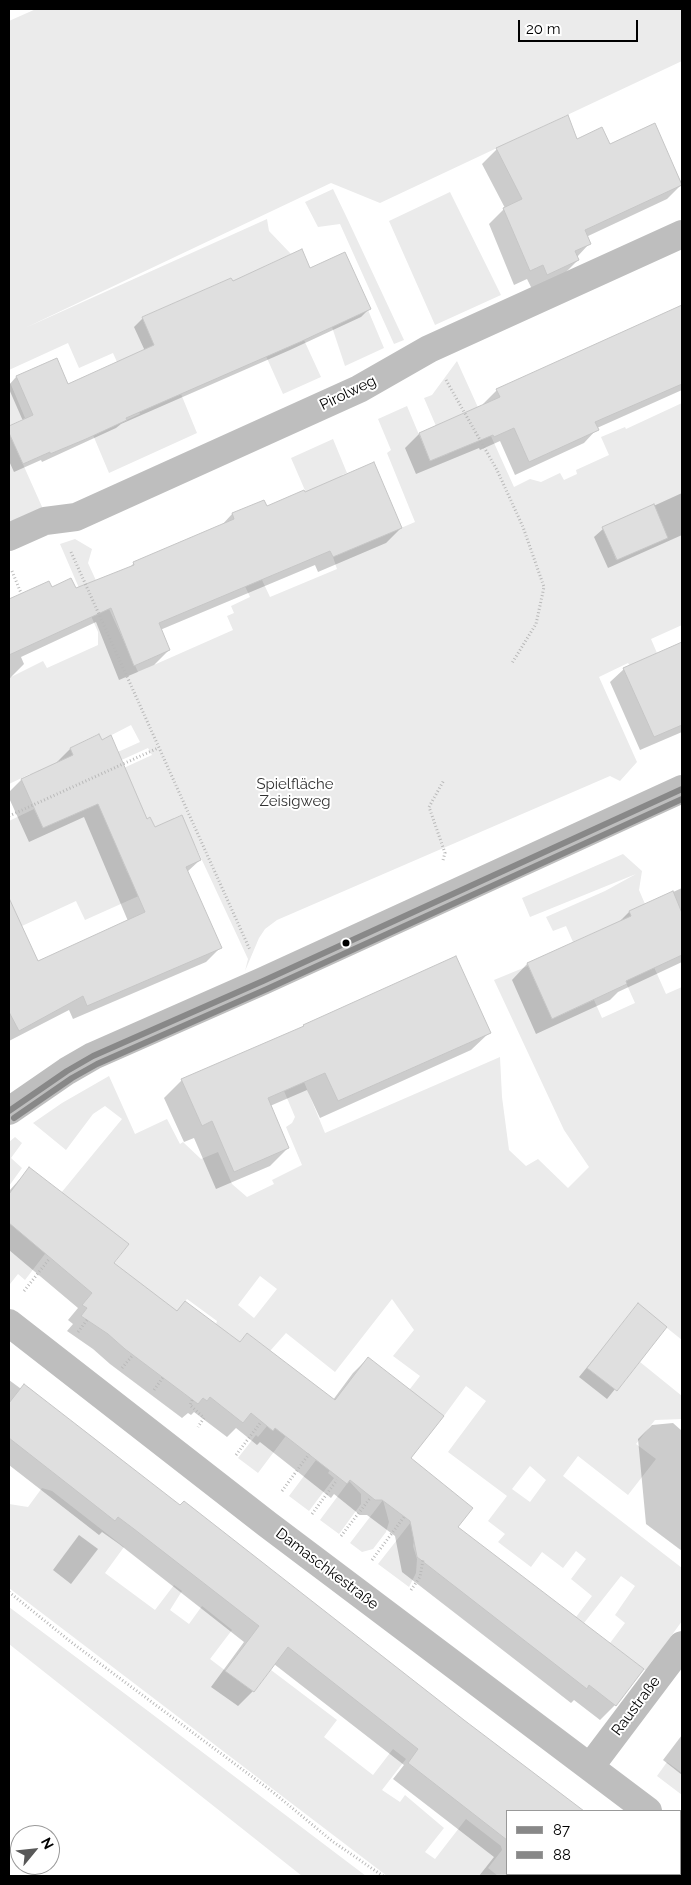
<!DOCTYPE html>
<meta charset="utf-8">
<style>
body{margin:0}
#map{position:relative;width:691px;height:1885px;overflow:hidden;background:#fff;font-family:Raleway,sans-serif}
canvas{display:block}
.frame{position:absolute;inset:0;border:10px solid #000;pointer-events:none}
.legend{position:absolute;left:506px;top:1810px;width:175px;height:65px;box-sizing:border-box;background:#fff;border:1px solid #999;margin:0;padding:6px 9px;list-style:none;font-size:15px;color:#000}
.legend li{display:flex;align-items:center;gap:10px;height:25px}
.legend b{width:25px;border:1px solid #999}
.north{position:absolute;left:10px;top:1825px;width:50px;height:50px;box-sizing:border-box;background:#fff;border:1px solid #999;border-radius:50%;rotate:62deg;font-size:14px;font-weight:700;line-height:20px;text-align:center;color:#000}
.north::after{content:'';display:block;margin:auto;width:18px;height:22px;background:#595959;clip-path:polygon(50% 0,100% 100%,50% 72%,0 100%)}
.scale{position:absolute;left:518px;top:20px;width:120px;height:22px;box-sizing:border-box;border:2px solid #000;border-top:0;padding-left:6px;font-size:15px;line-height:18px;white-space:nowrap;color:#000;-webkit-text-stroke:4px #fff;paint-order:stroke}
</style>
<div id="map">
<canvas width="691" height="1885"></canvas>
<div class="frame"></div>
<ul class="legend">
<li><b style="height:6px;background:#888"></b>87</li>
<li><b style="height:6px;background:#888"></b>88</li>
</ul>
<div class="north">N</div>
<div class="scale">20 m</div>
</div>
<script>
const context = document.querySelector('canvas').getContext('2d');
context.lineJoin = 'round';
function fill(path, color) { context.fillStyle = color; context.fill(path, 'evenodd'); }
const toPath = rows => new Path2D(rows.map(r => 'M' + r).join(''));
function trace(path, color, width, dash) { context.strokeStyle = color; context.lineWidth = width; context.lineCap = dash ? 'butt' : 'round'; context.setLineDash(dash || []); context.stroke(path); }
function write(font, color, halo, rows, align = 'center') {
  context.font = font + ' Raleway,sans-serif'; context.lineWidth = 4; context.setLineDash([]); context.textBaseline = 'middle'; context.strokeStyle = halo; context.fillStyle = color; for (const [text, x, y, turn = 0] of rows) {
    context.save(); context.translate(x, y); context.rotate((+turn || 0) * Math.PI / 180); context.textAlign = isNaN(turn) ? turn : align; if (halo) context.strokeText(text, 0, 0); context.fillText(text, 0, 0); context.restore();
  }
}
fill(toPath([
 [36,9,682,9,682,61,380,203,331,183,25,328,267,219,269,231,291,254,265,266,300,342,304,340,321,377,283,394,231,278,142,317,177,396,181,394,197,433,109,473,93,435,140,414,113,353,79,368,68,343,9,370,9,21],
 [333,189,347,218,404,340,394,344,340,224,318,227,305,202],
 [450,192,501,295,435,325,389,221],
 [368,310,384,348,345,366,332,327],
 [457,361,514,487,530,479,541,482,560,473,564,480,577,474,576,470,609,455,601,437,625,427,626,429,682,403,682,625,651,639,657,653,630,666,628,663,599,677,637,762,620,781,610,776,277,920,265,929,259,938,245,971,248,959,181,815,174,818,180,831,161,839,150,817,118,850,127,872,152,890,85,920,76,901,9,932,9,925,19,920,9,899,9,821,34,809,43,828,75,814,67,794,152,755,148,748,115,763,111,755,140,742,131,725,102,740,98,734,70,748,80,770,41,796,30,774,9,784,9,678,43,661,47,668,98,645,98,632,60,544,75,539,92,549,88,563,138,672,233,630,227,616,234,613,231,606,250,597,237,569,262,580,270,597,337,569,333,557,415,522,387,453,391,450,378,419,407,406,430,461,448,454,424,398,432,395],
 [661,521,667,538,616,560,610,543],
 [9,380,25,418,9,426],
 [9,433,43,509,9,523],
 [333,439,347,473,342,475,344,480,307,495,291,458],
 [623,854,642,871,639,890,645,904,629,911,666,994,682,987,682,1340,637,1304,587,1368,617,1391,640,1362,682,1396,682,1419,655,1420,636,1444,656,1459,628,1495,578,1456,563,1476,682,1568,682,1621,646,1671,610,1643,625,1623,615,1615,635,1586,621,1576,584,1623,576,1617,592,1596,571,1579,586,1559,576,1551,563,1568,542,1552,531,1567,498,1542,505,1534,488,1521,507,1496,448,1452,486,1401,466,1386,444,1416,428,1404,393,1411,420,1376,393,1356,414,1330,392,1299,335,1372,286,1333,270,1351,247,1333,239,1343,216,1324,217,1321,187,1299,177,1312,114,1264,129,1244,61,1193,122,1119,105,1106,93,1114,66,1150,33,1123,62,1103,109,1076,135,1134,167,1119,180,1144,183,1142,201,1159,218,1152,232,1184,247,1197,274,1184,272,1180,302,1165,286,1127,292,1123,295,1117,284,1091,304,1082,325,1133,500,1057,502,1097,509,1150,526,1166,538,1159,568,1188,589,1167,564,1130,494,980,528,966,552,1019,594,1000,602,1018,635,1003,602,929,573,942,566,926,553,931,546,917,605,891,636,874,530,917,522,898],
 [260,1276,277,1289,254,1318,238,1305],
 [530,1466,546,1480,530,1502,512,1489],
 [15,1137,22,1143,11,1158,22,1168,9,1186,9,1142],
 [15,1219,51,1246,25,1280,18,1274,10,1284,9,1282,9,1227],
 [280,1421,291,1429,258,1473,238,1458,256,1435,258,1437,267,1426,273,1431],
 [322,1452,335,1463,328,1473,334,1478,309,1511,289,1496],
 [349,1481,361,1494,361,1504,339,1534,320,1520],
 [42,1488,52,1491,124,1547,105,1573,155,1610,174,1585,182,1591,170,1610,189,1624,202,1606,232,1630,210,1659,239,1681,254,1692,271,1670,337,1720,324,1737,373,1775,393,1749,406,1759,382,1790,400,1802,405,1795,444,1828,425,1852,435,1859,466,1819,501,1846,502,1850,488,1868,498,1876,387,1876,9,1588,9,1504,28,1507],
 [383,1500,389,1522,386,1532,373,1549,362,1552,350,1543],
 [411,1522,422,1531,414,1541,413,1546,417,1559,416,1573,409,1587,378,1564],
 [9,1607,148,1711,366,1876,302,1876,9,1644],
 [667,1762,682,1773,682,1795,657,1776]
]), '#ebebeb');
fill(toPath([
 [79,1535,98,1549,71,1584,53,1570]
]), '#bebebe');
fill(toPath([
 [654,125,682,184,667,199,586,237,589,244,577,257,578,260,563,275,532,289,527,279,514,285,489,224,505,208,482,164,497,149,576,140,610,146],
 [310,270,370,308,361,317,290,350,121,424,116,428,42,462,41,460,14,472,9,461,9,427,23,421,9,389,9,385,16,377,56,360,68,386,145,351,134,327,143,318,232,283],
 [682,307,682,390,597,428,597,429,584,443,515,475,500,441,480,450,479,448,416,474,405,448,419,434,484,406,483,404,497,390],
 [304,493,401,528,386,543,318,572,315,565,160,630,169,650,154,665,119,680,96,622,21,657,24,664,9,679,9,601,48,583,51,588,75,590,128,569,134,563,221,526,232,514,266,508],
 [682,493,682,535,608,568,594,537,603,529],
 [682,644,682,732,640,750,610,682,624,669],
 [98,736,146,821,154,829,200,860,187,872,220,948,206,962,73,1019,69,1010,9,1041,9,944,25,936,37,963,128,921,84,817,29,842,9,798,9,792,21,780,56,763,70,749],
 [682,888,682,962,618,992,610,1000,536,1034,512,980,527,964,619,922,629,912],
 [489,1033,471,1050,320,1118,307,1090,270,1106,288,1148,270,1166,216,1189,194,1138,184,1142,164,1098,182,1080],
 [29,1169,112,1264,176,1312,185,1302,239,1343,333,1400,353,1373,368,1358,409,1459,456,1527,642,1669,615,1705,600,1720,574,1700,571,1703,402,1572,395,1536,367,1515,360,1515,334,1494,331,1498,260,1442,257,1445,236,1428,227,1437,194,1412,191,1415,188,1413,182,1418,110,1364,93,1349,67,1331,73,1324,68,1320,78,1308,9,1250,9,1191],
 [638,1305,665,1327,607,1399,579,1377],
 [9,1380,180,1506,184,1503,580,1811,507,1811,507,1874,664,1874,667,1876,479,1876,494,1857,393,1779,404,1765,274,1664,253,1691,238,1706,211,1687,244,1642,119,1544,102,1532,99,1535,9,1465],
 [673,1423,682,1431,682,1551,646,1524,638,1439,652,1425],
 [682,1735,682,1775,663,1760]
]), '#0003');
const building = toPath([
 [568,115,577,139,602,127,610,144,655,123,682,185,585,230,591,244,575,251,579,260,547,275,543,265,530,271,503,208,522,199,496,148,568,115],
 [302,249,310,268,345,252,371,309,300,342,126,418,127,420,86,439,50,454,50,452,23,464,9,433,9,426,33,415,16,376,57,358,68,384,154,345,142,317,231,278,233,281,302,249],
 [682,305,682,384,595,422,599,430,529,462,514,428,494,437,493,435,430,461,419,433,500,397,496,389,682,305],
 [374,462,402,528,333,557,330,551,159,623,170,650,134,666,111,608,9,655,9,599,49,581,52,587,71,578,76,588,134,565,133,562,234,519,232,513,264,500,267,506,304,490,305,492,374,462],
 [654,504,668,538,617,560,602,527,654,504],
 [682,642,682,725,654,737,623,668,682,642],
 [99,734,102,740,111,735,147,819,150,817,155,827,182,815,201,860,186,867,222,948,87,1006,83,996,19,1031,9,1012,9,898,38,961,145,912,98,804,43,828,21,779,73,755,70,748,99,734],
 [673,891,682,913,682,955,626,981,627,984,552,1019,527,963,631,916,629,911,673,891],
 [456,956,491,1033,338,1101,325,1073,268,1098,289,1148,234,1172,212,1121,202,1126,181,1079,304,1026,303,1025,456,956],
 [29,1167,129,1244,114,1263,177,1311,185,1301,240,1342,247,1333,335,1400,368,1357,444,1416,411,1458,473,1508,458,1527,644,1669,616,1706,589,1685,587,1689,417,1557,410,1521,382,1500,375,1500,350,1480,347,1484,275,1428,273,1431,251,1413,243,1423,210,1397,207,1401,203,1398,198,1404,125,1349,108,1334,81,1316,87,1308,82,1305,92,1293,9,1223,9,1194,29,1167],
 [638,1303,667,1327,617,1391,587,1368,638,1303],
 [24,1384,180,1505,184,1501,464,1720,584,1811,507,1811,507,1840,408,1763,418,1749,288,1647,254,1692,225,1671,259,1626,134,1529,118,1517,115,1521,9,1438,9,1403,24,1384]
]);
fill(building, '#dfdfdf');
trace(building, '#c6c6c6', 1);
trace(toPath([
 [446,380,497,470,523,527,544,587,536,624,512,663],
 [71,552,250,950],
 [12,571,21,593],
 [9,816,158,748],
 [443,860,445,853,429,807,444,780],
 [24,1291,50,1258],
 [78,1332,87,1320],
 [122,1368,132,1356],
 [154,1390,164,1376],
 [192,1400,190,1405,204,1418,198,1427],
 [236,1455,261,1422],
 [282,1491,309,1454],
 [312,1514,337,1480],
 [341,1536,371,1497],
 [372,1560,404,1517],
 [411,1590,420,1577,423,1560],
 [9,1592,71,1642,274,1793,332,1841,383,1876]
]), '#b9b9b9', 3, [1, 2.5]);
trace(toPath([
 [9,537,45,521,76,517,359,389,429,349,682,234],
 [9,1111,67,1071,93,1056,263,981,682,789],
 [9,1323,267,1524,648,1811],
 [590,1767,682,1645],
 [680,1835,682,1837]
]), '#bebebe', 28);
trace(toPath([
 [9,1111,67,1071,93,1056,263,981,682,789]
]), '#888', 6);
trace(toPath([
 [14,1118,72,1078,97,1064,267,989,682,799]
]), '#888', 6);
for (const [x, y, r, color] of [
 [346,943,4.5,"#000"]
]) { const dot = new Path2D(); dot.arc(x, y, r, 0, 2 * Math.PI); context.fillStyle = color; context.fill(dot); trace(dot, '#fff', 2); }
write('15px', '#000', '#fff', [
 ["Pirolweg",348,393,-26],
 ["Damaschkestraße",327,1569,37],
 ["Raustraße",636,1706,-53]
]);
write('15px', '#323232', '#fff', [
 ["Spielfläche",295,784],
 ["Zeisigweg",295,801]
]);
</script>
